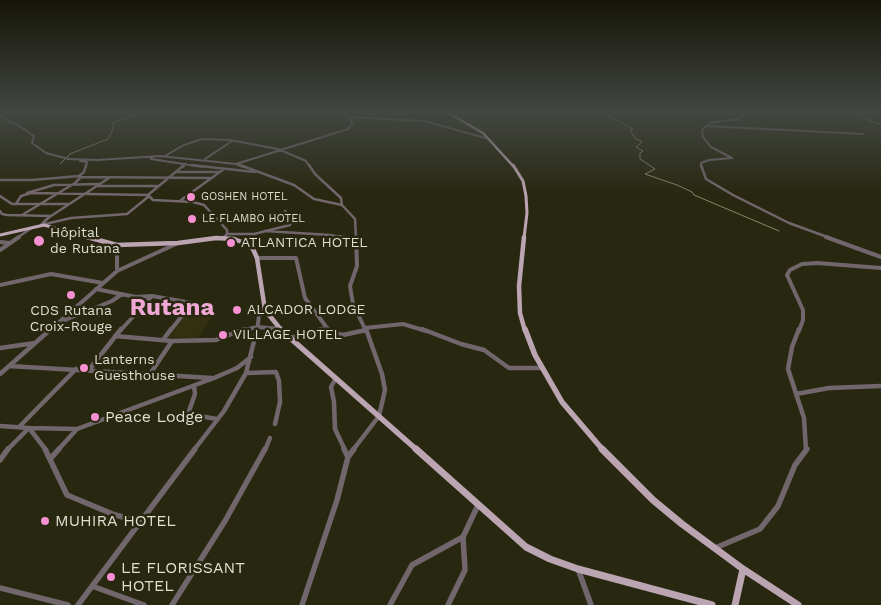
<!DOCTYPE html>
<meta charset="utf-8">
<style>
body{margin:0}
canvas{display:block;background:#282710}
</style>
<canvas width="881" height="605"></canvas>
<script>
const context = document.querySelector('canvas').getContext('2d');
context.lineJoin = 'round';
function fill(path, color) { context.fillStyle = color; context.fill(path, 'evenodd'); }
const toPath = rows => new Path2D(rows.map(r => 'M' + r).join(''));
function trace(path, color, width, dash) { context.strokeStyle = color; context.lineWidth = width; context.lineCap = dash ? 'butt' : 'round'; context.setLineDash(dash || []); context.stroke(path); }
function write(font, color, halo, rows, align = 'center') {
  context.font = font + ' "Work Sans",sans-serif'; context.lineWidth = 5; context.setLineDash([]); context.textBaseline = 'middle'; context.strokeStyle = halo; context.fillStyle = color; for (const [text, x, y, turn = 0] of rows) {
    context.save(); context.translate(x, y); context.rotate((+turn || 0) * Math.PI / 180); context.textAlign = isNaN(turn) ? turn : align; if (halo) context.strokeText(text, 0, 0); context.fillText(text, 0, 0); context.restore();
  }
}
fill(toPath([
 [185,316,213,316,197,339,167,337]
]), '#323011');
trace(toPath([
 [610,111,604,113,633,129,630,130,635,138,642,142,636,147,643,151,640,153,640,159,655,169,645,174,677,185,692,192,694,195,779,231],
 [855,112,863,118,881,125],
 [60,164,70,154,108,139,113,130,113,122,150,111]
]), '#888669', 1);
trace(toPath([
 [845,111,881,113],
 [0,117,18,125,34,136,32,143,46,153,69,159],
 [348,117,424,121,489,139],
 [706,126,863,134],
 [154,156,151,159,203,167],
 [165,156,184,145,202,139,230,140,278,149,306,161,310,167],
 [68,159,97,160,160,156,236,164,243,167],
 [205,159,232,141],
 [80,161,87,162,86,167],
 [236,164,348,129,353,123,342,111],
 [183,167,186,164],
 [701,167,701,163,709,160,732,158,711,147,703,137,702,130,710,123,737,119,750,111]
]), '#71666c', 2);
trace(toPath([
 [191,165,255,172],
 [240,165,294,185,314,199,342,205,355,219,356,238],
 [309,165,315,174,341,198,342,205],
 [701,165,706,179,733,195,789,223,830,238],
 [176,172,219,172],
 [0,180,32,180,79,176,84,172,86,165],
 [98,186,159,186],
 [27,193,54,185,99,184],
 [148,195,184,165],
 [0,196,12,204,68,204],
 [181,200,224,169],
 [16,204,21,196,31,193,148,195,153,200,193,202,204,205,227,230,227,234,223,238],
 [0,211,2,214,7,215,51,216],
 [22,215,75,183,81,177,212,178],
 [41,225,71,218,127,214,148,197],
 [41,225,48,218,109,178],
 [265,231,330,235,347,238],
 [227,234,254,234,290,225,293,219,285,211],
 [17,238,33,227]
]), '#71666c', 2.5);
trace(toPath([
 [340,237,357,240],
 [356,237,357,266,350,286,353,304,366,331],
 [826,237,881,257],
 [0,242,10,243],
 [117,245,117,271],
 [0,250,19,237],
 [257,258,296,258,305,298,327,328],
 [0,285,51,274,103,283],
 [96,289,136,297,152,296],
 [65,320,112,301,122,294],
 [365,328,403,324,426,331],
 [49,331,117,271,176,244],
 [120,331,152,296,192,303,170,331],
 [239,331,258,327,280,329],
 [257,331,259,316,265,310],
 [317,331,327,328,330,331],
 [363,331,366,330],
 [799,331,803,320,803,310,787,275,790,270,802,264,817,263,881,268]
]), '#71666c', 4);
trace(toPath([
 [328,329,332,333,343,335,366,330],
 [422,329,461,344,484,350,509,368,541,368],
 [799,329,792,347,788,369,804,418,806,450],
 [115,336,172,341],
 [291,338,322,329],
 [163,340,171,329],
 [0,348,35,343],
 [9,366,212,378],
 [89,370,121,329],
 [246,373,276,372,279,381,280,402,275,424],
 [0,374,51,329],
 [150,374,172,341,216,340,244,329],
 [336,378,331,387,334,402,335,429,345,450],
 [194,386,195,394,188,414,217,419],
 [796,394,829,388,881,386],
 [0,426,29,428,46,450],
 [19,427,76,369],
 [7,450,29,428,77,429],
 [58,450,77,429,214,378,237,368,251,357],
 [194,450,224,411,246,373,257,329],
 [265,450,270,438],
 [353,450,379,416,385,390,382,374,366,329]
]), '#71666c', 4.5);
trace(toPath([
 [45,449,67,495,115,515,139,521],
 [344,449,348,457],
 [51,458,59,449],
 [0,460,8,449],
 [715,548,760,529,778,506,795,465,807,449],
 [578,569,591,605],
 [92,586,144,605],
 [0,588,68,605],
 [78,605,195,449],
 [172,605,225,521,265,449],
 [302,605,337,500,348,457,354,449],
 [390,605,412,565,463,537,478,505],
 [448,605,465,570,463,537]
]), '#71666c', 5.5);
trace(toPath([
 [445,111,483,133,514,167]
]), '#bca5b2', 2.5);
trace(toPath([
 [513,165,523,181,526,196,527,213,524,238],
 [0,235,44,225,92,238],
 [215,238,218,238]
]), '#bca5b2', 3);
trace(toPath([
 [87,237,117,245,178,243,216,238,234,239,247,244,253,249,257,258,265,310,282,331],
 [524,237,519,286,520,313,525,331]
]), '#bca5b2', 4.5);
trace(toPath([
 [280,329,417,450],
 [525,329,535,355,562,402,603,450]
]), '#bca5b2', 5.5);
trace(toPath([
 [416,449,526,547,550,559,578,569,712,605],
 [602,449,653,500,682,524,743,569,798,605],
 [735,605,743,569]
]), '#bca5b2', 7);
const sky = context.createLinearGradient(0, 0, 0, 195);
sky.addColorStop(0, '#161509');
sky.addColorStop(0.57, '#424742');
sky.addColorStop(1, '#42474200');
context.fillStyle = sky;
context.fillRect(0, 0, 881, 195);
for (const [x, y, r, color] of [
 [191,197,5,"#f690d0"],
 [192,219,5,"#f690d0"],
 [39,241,6,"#f690d0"],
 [231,243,5,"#f690d0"],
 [71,295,5,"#f690d0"],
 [237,310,5,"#f690d0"],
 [223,335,5,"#f690d0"],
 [84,368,5,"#f690d0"],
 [95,417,5,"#f690d0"],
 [45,521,5,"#f690d0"],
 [111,577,5,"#f690d0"]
]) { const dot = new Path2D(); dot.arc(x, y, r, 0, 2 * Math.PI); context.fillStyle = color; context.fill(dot); trace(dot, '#282710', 2); }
write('11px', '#dfded1', '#282710', [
 ["GOSHEN HOTEL",201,197],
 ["LE FLAMBO HOTEL",202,219]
], 'left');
write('14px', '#dfded1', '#282710', [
 ["Hôpital",50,233],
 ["de Rutana",50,249],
 ["ATLANTICA HOTEL",241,243],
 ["ALCADOR LODGE",247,310],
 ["CDS Rutana",71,311,"center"],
 ["Croix-Rouge",71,327,"center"],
 ["VILLAGE HOTEL",233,335],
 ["Lanterns",94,360],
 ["Guesthouse",94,376]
], 'left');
write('16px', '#dfded1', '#282710', [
 ["Peace Lodge",105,417],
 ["MUHIRA HOTEL",55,521],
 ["LE FLORISSANT",121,568],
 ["HOTEL",121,586]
], 'left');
write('bold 24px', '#efa8d3', '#282710', [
 ["Rutana",172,308]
]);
</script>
